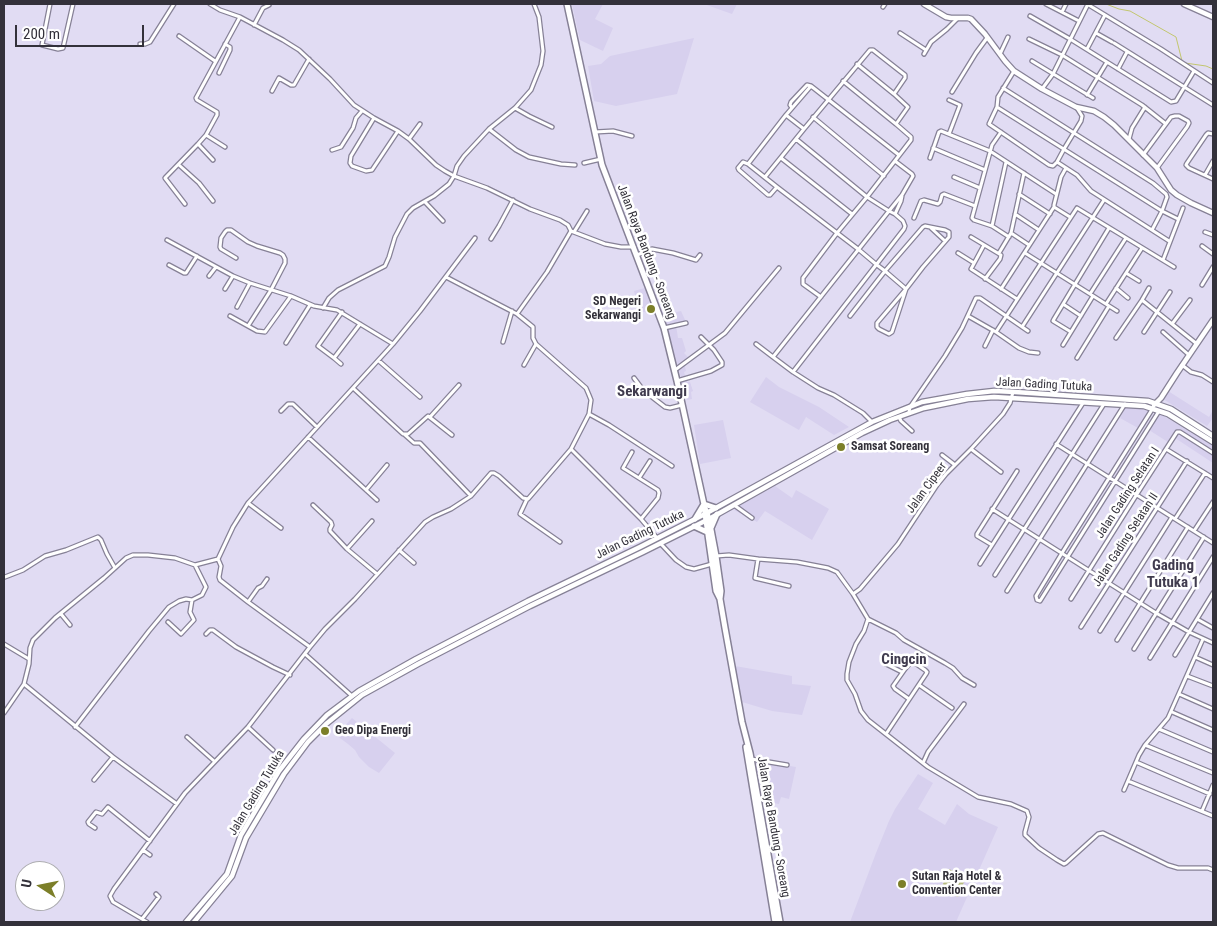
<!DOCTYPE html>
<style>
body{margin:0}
#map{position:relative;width:1217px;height:926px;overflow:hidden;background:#e1dcf3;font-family:"Roboto Condensed",sans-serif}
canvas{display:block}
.frame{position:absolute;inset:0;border:5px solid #33313a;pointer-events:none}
.north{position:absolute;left:15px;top:861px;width:50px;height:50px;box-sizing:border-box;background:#fff;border:1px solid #adadb0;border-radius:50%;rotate:281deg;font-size:14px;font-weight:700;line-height:20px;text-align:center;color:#33313a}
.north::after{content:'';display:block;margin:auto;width:18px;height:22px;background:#7c7f29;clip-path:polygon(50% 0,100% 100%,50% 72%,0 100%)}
.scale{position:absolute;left:15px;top:25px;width:129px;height:22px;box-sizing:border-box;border:2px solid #33313a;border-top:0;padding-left:6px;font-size:15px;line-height:18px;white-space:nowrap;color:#33313a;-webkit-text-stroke:4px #fff;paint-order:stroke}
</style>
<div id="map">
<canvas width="1217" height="926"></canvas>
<div class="frame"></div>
<div class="north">U</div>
<div class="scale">200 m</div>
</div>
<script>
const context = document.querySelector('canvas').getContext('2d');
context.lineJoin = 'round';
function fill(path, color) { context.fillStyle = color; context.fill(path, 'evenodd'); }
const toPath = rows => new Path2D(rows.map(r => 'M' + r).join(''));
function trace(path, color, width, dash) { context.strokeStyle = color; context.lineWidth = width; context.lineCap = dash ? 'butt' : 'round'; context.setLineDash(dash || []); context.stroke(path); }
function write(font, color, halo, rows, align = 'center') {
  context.font = font + ' "Roboto Condensed",sans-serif'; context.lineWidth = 5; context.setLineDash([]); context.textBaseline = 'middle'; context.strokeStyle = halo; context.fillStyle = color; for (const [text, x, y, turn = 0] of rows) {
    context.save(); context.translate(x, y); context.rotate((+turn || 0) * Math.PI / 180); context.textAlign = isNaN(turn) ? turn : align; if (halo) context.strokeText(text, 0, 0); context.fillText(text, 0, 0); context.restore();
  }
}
fill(toPath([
 [572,4,603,4,595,19,613,28,603,51,580,40],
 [704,4,737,4,732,14],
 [694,38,677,94,616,106,594,101,588,66,601,64,610,56],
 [645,288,653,314,639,311,634,291],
 [681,311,686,322,676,325,678,338,682,338,686,351,684,353,689,358,684,363,686,371,684,372,687,382,690,382,693,391,691,392,692,399,687,400,664,315],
 [766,377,779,387,819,407,849,427,834,435,806,417,799,430,750,402],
 [1168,391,1209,417,1213,410,1213,418,1207,426,1163,399],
 [1126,407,1149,410,1138,428,1120,418],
 [1159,413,1213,446,1213,463,1175,438,1171,444,1149,430],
 [723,420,731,458,700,464,694,425],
 [775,486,792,498,796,490,829,509,812,540,765,511,757,522,732,509],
 [735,666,792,676,792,684,811,686,802,715,772,711,742,702],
 [352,718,395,753,379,773,369,767,359,757,355,750,348,744,336,735],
 [755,760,796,767,789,799,781,797,779,804,763,801],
 [918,774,933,783,918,809,945,825,957,804,969,814,998,827,956,922,850,922,876,853,889,821,895,809]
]), '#d7d0ee');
fill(toPath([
 [949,869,966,877,958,897,941,889]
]), '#b7bb82');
trace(toPath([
 [1106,4,1119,9,1130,11,1176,37,1182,61],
 [1185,63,1206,66,1213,69]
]), '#c2c66e', 1);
const street = toPath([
 [50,4,42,45,58,49,63,48,73,4],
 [210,4,220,10,240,17,283,40,299,50,330,79,354,105,374,118,398,131,409,139,436,165,445,171,454,176,487,188,530,209,560,220,568,225,571,231],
 [1046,4,1079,21],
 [1087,4,1161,49,1213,83],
 [883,7,885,4],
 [1062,12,1066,4],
 [1030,16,1070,39,1171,102,1176,101,1194,71],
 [254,25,263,8,269,5],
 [900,33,926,50],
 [1096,33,1112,42],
 [179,36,215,61],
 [1029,39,1062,55,1142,105,1166,124],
 [1114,43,1213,105],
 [140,44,145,44,150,42,174,4],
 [1087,49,1105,15],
 [924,54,931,42,947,29,958,18],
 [1000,54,1008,37],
 [1032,61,1093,98],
 [857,64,894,94],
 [1118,69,1127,52],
 [1014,71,998,97,997,107,989,124,1049,165,1053,166,1057,162,1064,149,1081,121,1082,116,1077,108],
 [219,73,230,50,230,47,225,44],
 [843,81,896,124],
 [1003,88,1153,183,1166,194,1167,197,1162,211,1152,230],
 [1042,89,1053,74,1088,4],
 [272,91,279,78,291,85,294,85,309,59],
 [952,92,976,53,987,38],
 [1087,95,1107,62],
 [997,107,1162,211,1178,219],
 [515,108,529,116,552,127],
 [792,108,790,105,791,102,807,85,811,86],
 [786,115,811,86,899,155],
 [813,117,884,176],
 [374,118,351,156,350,163,352,166,366,171,372,170,398,131],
 [489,129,516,150,529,157,561,164,575,165],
 [804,129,870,50,873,50,905,75,905,78,894,94,908,107,896,124,911,137,911,140,867,197,837,233,803,278,803,284,821,297],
 [595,132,613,131,632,136],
 [1001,132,992,145,972,218,974,220,992,226,1009,237],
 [949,134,960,105,949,100],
 [1213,134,1208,133,1206,135,1187,163,1186,165,1189,168,1213,179],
 [206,135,225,147],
 [409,139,420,124],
 [796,139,867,197,889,211,902,195,913,176,912,174,895,161],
 [1129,139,1132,128,1145,107],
 [198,144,213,160],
 [933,148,985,170],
 [332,150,341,147,353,128,356,118,362,111],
 [1143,155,1171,117,1175,116,1179,116,1188,121,1189,123,1187,127,1157,168],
 [781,158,852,214],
 [930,158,939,132,941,131,990,151,1056,194],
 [1057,162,1077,175,1091,191,1169,241],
 [584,163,601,159],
 [748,164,786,115,804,129,765,177],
 [179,165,199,183,213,201],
 [1066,168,1061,177,1054,205,1054,207,1070,217],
 [1205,175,1213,161],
 [954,177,980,188],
 [777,187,770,195,768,195,739,170,738,168,743,162,748,164,777,187,858,249,877,265,885,271,906,289,892,332,889,334,879,329,877,327,877,323,906,289,923,267,949,237,949,232,945,230,925,226,923,227,885,271,850,316],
 [1019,194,1050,214],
 [425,202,443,221],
 [185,204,165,178,198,144,206,135,217,115,217,112,197,100,196,98,240,17],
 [895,214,901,201,902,196],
 [1015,214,1039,230],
 [914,218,921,201,924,200,938,204,940,202,942,195,944,194,975,206],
 [992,226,1006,162],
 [931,228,945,241],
 [574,232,587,211],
 [1205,232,1213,235],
 [1011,233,1029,245],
 [971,237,1001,255,1000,259,985,279],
 [491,239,499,226,513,200],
 [167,240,233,276,250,283,291,296,314,306,337,310,393,344],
 [984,245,971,269,1017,299],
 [1202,246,1213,254],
 [958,253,974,263],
 [999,253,1011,233,1024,173],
 [1025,253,1117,311],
 [637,255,652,249,673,253,696,260,700,255],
 [236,258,221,249,220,247,221,238,225,232,227,230,231,230,248,242,257,246,280,253,283,255,285,259,285,263,271,290,248,326],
 [1163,260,1183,208],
 [169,265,184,273,186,273,197,256],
 [1126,273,1139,281],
 [209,276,216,267],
 [446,277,517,314],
 [1202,285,1213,267],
 [1116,288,1128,298],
 [225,289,233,276],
 [1001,289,1054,207],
 [1090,294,1126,238],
 [1142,300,1197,344],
 [1063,304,1081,316],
 [1106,304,1142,248],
 [237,307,250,283],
 [323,308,329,298,338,290,385,266,389,257,395,237,407,214,413,208,434,196,449,184,454,176,457,166,464,156,489,129,515,108,531,90,541,65,543,51,539,17,534,4],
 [342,312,318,346,334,358,360,324],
 [230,316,257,331,265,332,291,296],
 [968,316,996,332,1019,348,1029,352,1038,353],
 [1172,324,1190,300],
 [1022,327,1104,200],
 [664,328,686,323],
 [996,332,1077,208,1174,267],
 [1071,332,1053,321,1054,319,1109,228],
 [1144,332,1170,292],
 [1163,332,1189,355],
 [1116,338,1142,300,1149,288],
 [503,342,512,311],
 [286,343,310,305],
 [756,344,773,357],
 [1063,345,1093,296],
 [985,346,993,330],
 [334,358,341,364],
 [1077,358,1109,306],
 [379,361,420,397],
 [524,365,536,344],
 [1182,365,1191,372,1202,375,1213,382],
 [675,370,725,333,779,268],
 [793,372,904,229,905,226,903,221,895,214,889,211,773,357,793,372,818,388,834,395,863,413,872,422],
 [634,378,643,390,665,407,670,408,682,405],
 [677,381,711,371,722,365,722,362,714,350,701,337],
 [353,388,403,434,408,434,428,416,452,435],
 [1153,408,1062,553,1036,596,1037,600,1040,601,1159,411],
 [281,411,288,404,293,404,317,427],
 [909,412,910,407,945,356,962,328,976,298,980,298,1028,331],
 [589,414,609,425,672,466],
 [430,417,459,385],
 [899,417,901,421,912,431],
 [405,435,414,443,420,443,471,496],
 [308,437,377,500],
 [1056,444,1213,543],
 [571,449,641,519,657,538],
 [971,449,1001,472],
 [1166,449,1213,478],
 [632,452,623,468,658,490,659,493,658,498,641,519],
 [942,455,955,465],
 [639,478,650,461],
 [366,490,387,465],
 [527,499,520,514,560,542],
 [248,503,281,528],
 [313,505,331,522,332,525,330,529,330,531,347,549,377,574],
 [734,505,752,518],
 [992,509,1156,613,1189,632,1213,643],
 [1175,519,1205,473],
 [1194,531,1213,502],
 [661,544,676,560,686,567,694,569,712,564],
 [992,545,977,536,977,534,1017,471],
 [347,549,372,521],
 [399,550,414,563],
 [716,556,729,555,758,559,797,562,828,568,837,572,853,594,868,619,864,631,856,644,849,662,847,674,847,680,855,694,861,711,868,720,928,767,978,797,1011,804,1027,811,1029,817,1025,832,1025,835,1039,848,1057,860,1064,864,1066,863,1098,834,1103,833,1168,865,1178,868,1208,868,1213,870],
 [218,559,221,566,219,577,220,580,248,602,310,647],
 [758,559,755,578,789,586],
 [980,564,1083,403],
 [995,575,1104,404],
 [5,577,23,570,45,556,66,550,98,537,101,540,107,554,115,568],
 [1007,591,1125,404],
 [853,594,860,589,898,544,937,485,946,474,971,449,1003,414,1010,403,1013,392],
 [1071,599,1137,494,1177,432,1180,432,1213,453],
 [248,602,258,588,262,586,267,579],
 [61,614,70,625],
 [868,619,896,633,904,640,945,663,953,668,962,678,974,685],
 [1197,619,1213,628],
 [168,622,181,634,194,620,190,612,192,600,202,595,206,587,195,565],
 [1081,627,1187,461],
 [1100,631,1172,517],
 [206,634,210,630,213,630,236,647,273,667,290,675],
 [1117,640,1188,527],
 [4,644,29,659],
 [1134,649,1204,537],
 [305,654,352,696],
 [1175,655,1213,593],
 [1195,657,1213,665],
 [1150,658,1213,557],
 [884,663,902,672],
 [1187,676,1213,686],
 [24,684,113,757,177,804],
 [919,685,952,708],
 [1179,694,1213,709],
 [1172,712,1213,730],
 [4,713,24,684,29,664,30,648,33,640,55,618,104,578,126,558,133,555,148,555,175,558,195,565,218,559,233,527,248,503,393,344,420,311,475,238],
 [75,727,149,631,169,607,179,601,186,599,192,600],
 [248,727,273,750],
 [1159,729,1213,752],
 [886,734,926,674,927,672,925,670,912,661,905,669,893,686,895,689,909,699],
 [187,737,214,761],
 [1145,745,1168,718,1203,639],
 [751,759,787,765],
 [1136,762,1210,794],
 [923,763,928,752,964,704],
 [94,780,113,757],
 [1128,781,1213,816],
 [1124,790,1139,755,1145,745,1213,773],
 [1202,811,1213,785],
 [95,828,89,824,88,822,96,812,102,814,108,807,150,841],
 [143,850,150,855],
 [142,919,159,897,156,894],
 [147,922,113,902,110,896,114,889,185,793,248,727,310,647,325,629,355,599,425,522,433,517,451,509,471,496,491,473,494,473,499,476,523,498,528,499,571,449,589,414,591,400,589,395,586,388,536,344,533,338,533,327,517,314,547,272,571,231,605,244,621,247,634,247]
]);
const secondary = toPath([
 [924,4,946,17,951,18,968,18,971,19,985,34,1005,61,1014,71,1042,89,1076,107,1094,111,1104,117,1114,125,1157,168,1171,190,1177,195,1191,203,1213,213],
 [1184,4,1213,17],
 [1154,405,1161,398,1177,373,1213,320],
 [186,922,227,874,241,835,279,771,304,739,327,715,359,691,416,659,528,601,640,547,705,514,872,422,922,402,967,394,994,391,1015,392,1148,401,1171,409,1213,436],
 [194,922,232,876,246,838,284,774,308,742,326,724,362,695,418,664,530,606,643,552,709,519,862,433,890,420,924,408,968,399,994,397,1144,406,1168,414,1213,442]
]);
const primary = toPath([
 [567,4,602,165,664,328,677,381,705,509,705,514,716,591,720,599],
 [706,510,709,519,716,556,721,591,720,599,725,628,742,722,750,753,780,922],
 [695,519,704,504,716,508],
 [694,526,707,532],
 [711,528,717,514],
 [746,747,775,922]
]);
trace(street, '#868196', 5.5);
trace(secondary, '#868196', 7);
trace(primary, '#868196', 8);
trace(street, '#fff', 3);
trace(secondary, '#fff', 4.5);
trace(primary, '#fff', 5);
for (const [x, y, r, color] of [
 [651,309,5,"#7c7f29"],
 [841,447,5,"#7c7f29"],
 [325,731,5,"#7c7f29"],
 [902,884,5,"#7c7f29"]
]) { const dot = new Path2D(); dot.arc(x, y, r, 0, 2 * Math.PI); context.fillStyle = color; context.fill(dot); trace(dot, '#fff', 2); }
write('12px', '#33313a', '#fff', [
 ["Jalan Raya Bandung - Soreang",646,252,69],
 ["Jalan Gading Tutuka",1044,385,3],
 ["Jalan Cipeer",927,488,-54],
 ["Jalan Gading Selatan I",1128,493,-57],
 ["Jalan Gading Tutuka",640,535,-26],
 ["Jalan Gading Selatan II",1126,540,-57],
 ["Jalan Gading Tutuka",257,793,-59],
 ["Jalan Raya Bandung - Soreang",773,827,80]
]);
write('bold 12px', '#33313a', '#fff', [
 ["SD Negeri",641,302,"right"],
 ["Sekarwangi",641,316,"right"],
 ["Samsat Soreang",851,447],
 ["Geo Dipa Energi",335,731],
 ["Sutan Raja Hotel &",912,877],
 ["Convention Center",912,891]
], 'left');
write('bold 15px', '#403b4e', '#fff', [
 ["Sekarwangi",652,392],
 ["Gading",1173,566],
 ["Tutuka 1",1173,583],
 ["Cingcin",904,660]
]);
</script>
